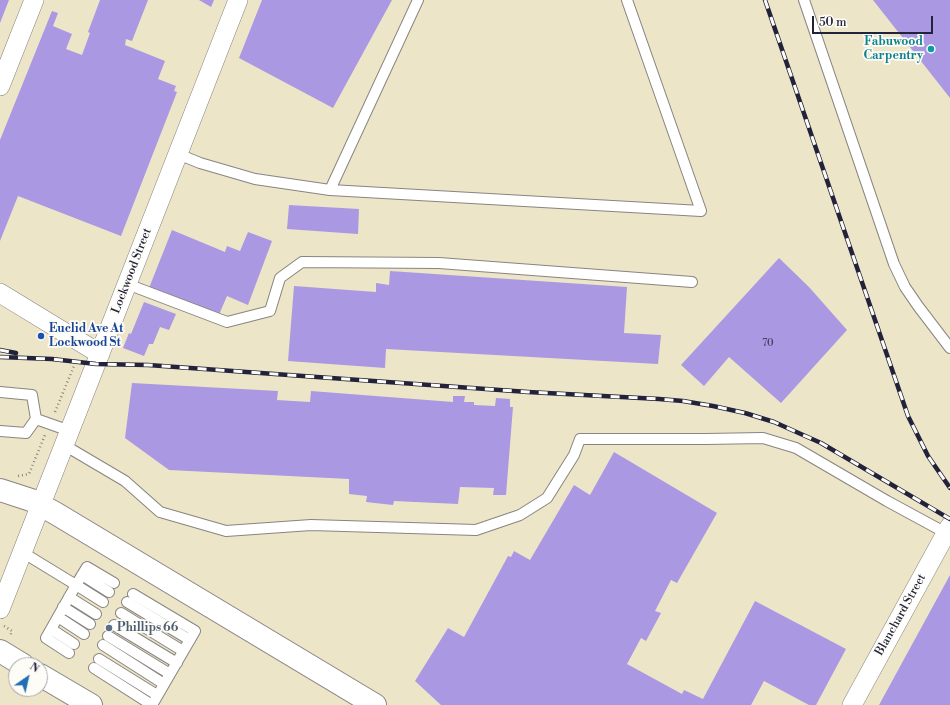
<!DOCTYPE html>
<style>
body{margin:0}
#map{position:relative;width:950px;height:705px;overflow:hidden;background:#ede5c7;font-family:"Libre Bodoni",serif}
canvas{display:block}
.north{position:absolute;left:8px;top:657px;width:40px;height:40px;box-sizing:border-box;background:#fdfcf7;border:1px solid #a5a5ac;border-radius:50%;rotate:34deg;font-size:11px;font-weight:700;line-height:16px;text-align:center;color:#22223b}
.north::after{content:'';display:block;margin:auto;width:14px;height:18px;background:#1f6fb2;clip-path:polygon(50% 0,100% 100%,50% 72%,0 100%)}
.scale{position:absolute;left:812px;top:16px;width:121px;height:18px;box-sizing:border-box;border:2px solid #22223b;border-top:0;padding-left:5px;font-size:12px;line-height:14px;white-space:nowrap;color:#22223b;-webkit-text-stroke:3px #fdfcf7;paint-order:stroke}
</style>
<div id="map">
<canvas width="950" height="705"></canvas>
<div class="north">N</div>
<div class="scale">50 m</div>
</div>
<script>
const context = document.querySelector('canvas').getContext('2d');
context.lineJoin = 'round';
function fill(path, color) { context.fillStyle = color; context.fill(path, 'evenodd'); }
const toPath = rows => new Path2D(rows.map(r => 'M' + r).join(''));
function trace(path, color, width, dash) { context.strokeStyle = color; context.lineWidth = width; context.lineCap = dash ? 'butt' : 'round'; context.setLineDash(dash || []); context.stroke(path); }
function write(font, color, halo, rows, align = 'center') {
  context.font = font + ' "Libre Bodoni",serif'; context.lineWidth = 3.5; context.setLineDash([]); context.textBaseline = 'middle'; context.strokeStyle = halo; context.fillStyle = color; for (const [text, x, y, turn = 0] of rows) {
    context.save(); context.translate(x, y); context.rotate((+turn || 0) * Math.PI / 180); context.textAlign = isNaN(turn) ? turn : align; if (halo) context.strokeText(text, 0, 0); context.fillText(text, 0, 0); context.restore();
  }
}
fill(toPath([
 [0,0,9,0,0,23],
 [100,0,148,0,132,41,126,39,125,45,165,61,158,79,176,86,174,91,177,92,121,236,18,196,0,241,0,140,52,11,58,13,53,26,72,34,66,49,82,55,90,33,88,32],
 [199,0,214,0,211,7],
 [262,0,392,0,333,108,239,58],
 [873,0,950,0,950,98],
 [289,205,359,209,358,234,287,229],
 [172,230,225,252,227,246,240,251,248,232,272,241,248,305,227,296,218,317,149,288],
 [779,258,809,287,847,330,781,403,729,357,704,386,681,365],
 [390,271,627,287,624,333,661,335,658,364,386,349,385,368,288,361,294,286,376,292,376,283,389,285],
 [144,302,176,314,169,330,160,327,153,344,149,344,144,356,123,348,129,333,131,334],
 [132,383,278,391,277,400,310,402,311,391,453,402,453,396,465,396,464,402,474,402,474,405,495,406,496,398,510,399,510,407,513,407,506,495,493,495,494,488,460,487,458,504,394,501,393,505,366,502,367,496,349,494,349,479,169,470,125,438],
 [614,452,717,513,677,583,671,580,655,611,661,613,646,641,641,638,627,664,682,694,684,690,703,699,755,601,846,649,816,705,809,705,764,681,751,705,441,705,415,681,448,628,464,637,508,556,511,557,514,551,530,560,574,485,590,495],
 [950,575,950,705,879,705]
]), '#ab98e3');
const lane = toPath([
 [804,0,894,264,905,287,918,306,950,348],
 [178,154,200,163,255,179,330,190,701,211,627,0],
 [330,190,418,0],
 [127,284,227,322,270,311,280,278,302,262,439,263,692,282],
 [0,392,32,395,36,419,26,433,0,431],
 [36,419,70,431],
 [64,445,125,481,160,512,226,531,311,525,476,530,520,515,547,498,574,455,580,439,706,439,763,438,796,448,887,501,946,533],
 [22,552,76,585,46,638,69,653],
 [82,575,109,592],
 [133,594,195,631,152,705],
 [69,597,96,614],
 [103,602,76,585,87,567,114,583],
 [127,602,190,640],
 [63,607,90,624],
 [121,613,183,651],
 [58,617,84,634],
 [114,625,177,663],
 [51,629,74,644],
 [108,636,170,674],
 [103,645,164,684],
 [99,659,157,695],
 [94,668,152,705]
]);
const street = toPath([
 [0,86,34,0],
 [0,293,100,354],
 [0,609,238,0],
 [852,705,950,526]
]);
const primary = toPath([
 [0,651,23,665],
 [40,675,91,705]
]);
const highway = toPath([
 [0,490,31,500,55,513,375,705]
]);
trace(lane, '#888481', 12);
trace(street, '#888481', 20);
trace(primary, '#888481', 24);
trace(highway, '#888481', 24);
trace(toPath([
 [55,412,74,366],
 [18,476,29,474,45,435],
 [4,626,12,631,10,636]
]), '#888481', 2.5, [1, 3]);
trace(lane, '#fff', 10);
trace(street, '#fff', 19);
trace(primary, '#fff', 22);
trace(highway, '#fff', 22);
const rail = toPath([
 [765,0,908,416,928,456,950,488],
 [0,350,16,353],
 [0,357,52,359,96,364,148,365,528,392,659,399,683,401,713,406,745,413,774,422,821,443,950,519]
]);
trace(rail, '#22223b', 4.5);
trace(rail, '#fdfcf7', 3, [9]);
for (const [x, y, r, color] of [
 [931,49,4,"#0f9aa8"],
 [41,336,4,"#1a4fb4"],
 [109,628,4,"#5c6f8a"]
]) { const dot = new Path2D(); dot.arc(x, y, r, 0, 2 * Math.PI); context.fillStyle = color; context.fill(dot); trace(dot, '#fdfcf7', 1.5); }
write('10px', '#444065', null, [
 ["70",768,344]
]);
write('bold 12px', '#0d838f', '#fdfcf7', [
 ["Fabuwood",923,42],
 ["Carpentry",923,56]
], 'right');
write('12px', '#22223b', '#fdfcf7', [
 ["Lockwood Street",132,271,-69],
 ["Blanchard Street",901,615,-61]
]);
write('bold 12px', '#164399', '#fdfcf7', [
 ["Euclid Ave At",49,329],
 ["Lockwood St",49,343]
], 'left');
write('bold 12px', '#4e5e75', '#fdfcf7', [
 ["Phillips 66",117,628]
], 'left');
</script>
